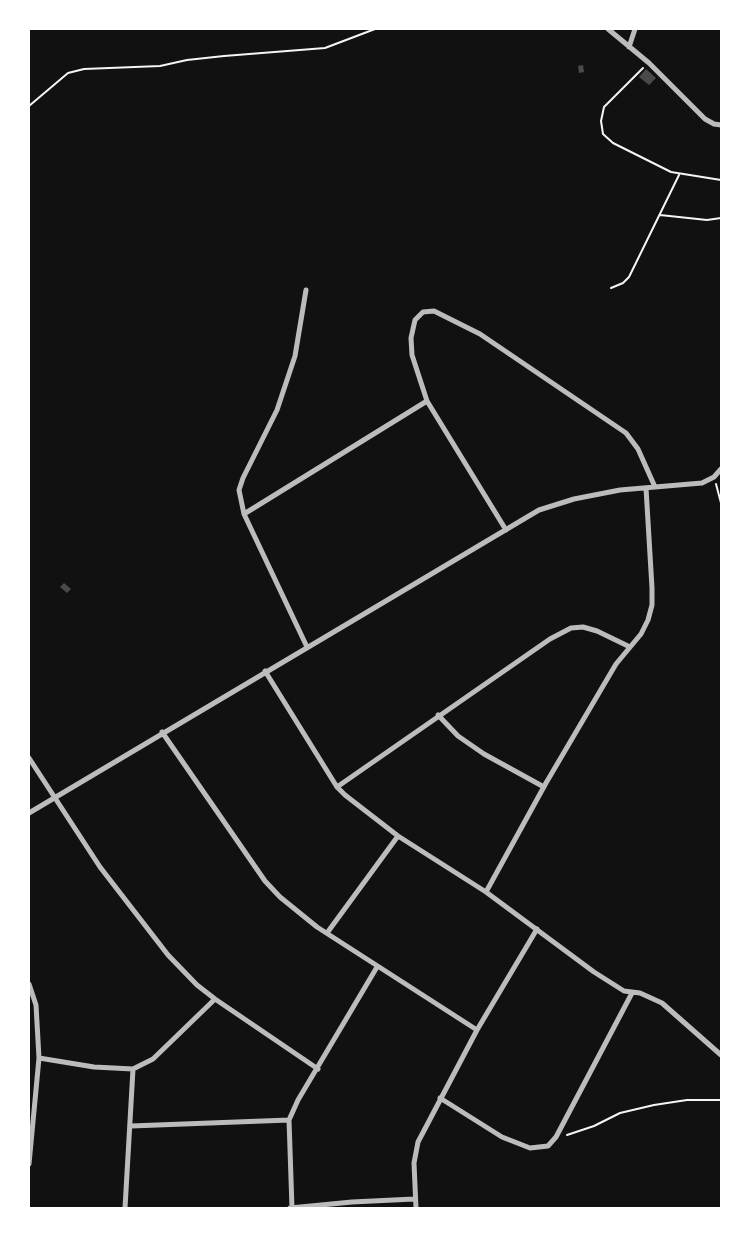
<!DOCTYPE html>
<style>
body{margin:0}
#map{position:relative;width:750px;height:1237px;overflow:hidden;background:#111;font-family:"IBM Plex Sans",sans-serif}
canvas{display:block}
.frame{position:absolute;inset:0;border:30px solid #fff;pointer-events:none}
</style>
<div id="map">
<canvas width="750" height="1237"></canvas>
<div class="frame"></div>
</div>
<script>
const context = document.querySelector('canvas').getContext('2d');
context.lineJoin = 'round';
function fill(path, color) { context.fillStyle = color; context.fill(path, 'evenodd'); }
const toPath = rows => new Path2D(rows.map(r => 'M' + r).join(''));
function trace(path, color, width, dash) { context.strokeStyle = color; context.lineWidth = width; context.lineCap = dash ? 'butt' : 'round'; context.setLineDash(dash || []); context.stroke(path); }
fill(toPath([
 [583,65,584,72,579,73,578,66],
 [646,69,656,78,649,85,639,77],
 [64,583,71,589,67,593,60,587]
]), '#4a4a4a');
trace(toPath([
 [643,68,604,107,601,121,603,134,613,143,671,172,721,180],
 [29,106,68,73,84,69,160,66,187,60,224,56,325,48,375,29],
 [660,215,707,220,721,218],
 [611,288,623,283,629,277,679,175],
 [716,484,721,503],
 [567,1135,594,1126,620,1113,654,1105,687,1100,721,1100]
]), '#f5f5f5', 2);
trace(toPath([
 [608,29,649,63,705,119,714,124,721,125],
 [629,47,635,29],
 [306,290,295,356,277,410,243,478,239,490,244,514,307,647],
 [244,514,427,401],
 [506,530,427,401,412,355,411,338,415,320,423,312,434,311,480,334,626,433,638,449,655,487],
 [265,671,337,787,345,795,398,836,486,892,594,972,624,991,640,993,662,1003,721,1055],
 [438,715,458,736,484,754,544,787],
 [162,732,265,881,280,897,317,927,477,1030],
 [29,758,100,867,168,955,197,985,215,999,318,1069],
 [337,787,550,639,571,628,583,627,597,631,630,647],
 [29,813,539,510,574,499,620,490,702,483,714,477,721,469],
 [486,892,546,783,616,664,641,634,648,620,652,605,652,588,646,488],
 [327,933,398,836],
 [29,984,36,1005,39,1058,29,1164],
 [39,1058,94,1067,133,1069,153,1059,215,999],
 [440,1098,502,1137,530,1148,548,1146,556,1137,632,993],
 [131,1126,289,1120],
 [125,1208,133,1069],
 [290,1208,352,1202,414,1199],
 [292,1208,289,1120,298,1100,377,967],
 [416,1208,414,1163,418,1142,477,1030,537,929]
]), '#bcbcbc', 5);
</script>
